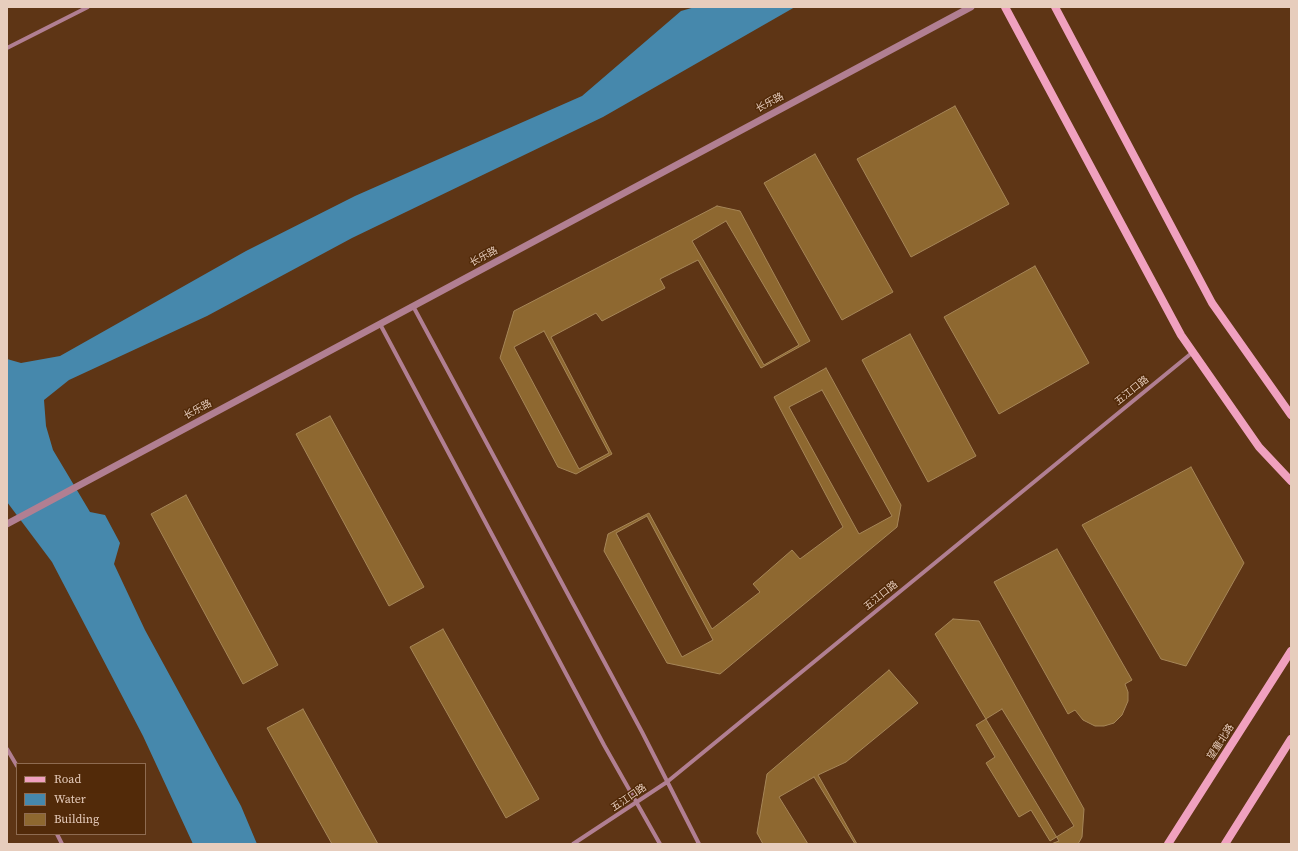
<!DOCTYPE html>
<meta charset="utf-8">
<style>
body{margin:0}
#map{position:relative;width:1298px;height:851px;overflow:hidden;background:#5e3515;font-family:"Source Serif 4",serif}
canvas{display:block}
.frame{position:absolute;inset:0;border:8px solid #e7cdbd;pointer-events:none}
.legend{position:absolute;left:16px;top:763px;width:130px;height:72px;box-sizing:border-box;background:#522a09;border:1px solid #8e6b51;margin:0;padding:5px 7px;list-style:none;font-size:12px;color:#e7cdbd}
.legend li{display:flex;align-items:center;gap:8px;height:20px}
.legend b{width:20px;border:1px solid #8e6b51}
</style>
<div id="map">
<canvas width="1298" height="851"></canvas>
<div class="frame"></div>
<ul class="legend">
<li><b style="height:5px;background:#f0a1bf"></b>Road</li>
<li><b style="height:11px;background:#4688ac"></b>Water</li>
<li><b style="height:11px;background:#8e6830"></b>Building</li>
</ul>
</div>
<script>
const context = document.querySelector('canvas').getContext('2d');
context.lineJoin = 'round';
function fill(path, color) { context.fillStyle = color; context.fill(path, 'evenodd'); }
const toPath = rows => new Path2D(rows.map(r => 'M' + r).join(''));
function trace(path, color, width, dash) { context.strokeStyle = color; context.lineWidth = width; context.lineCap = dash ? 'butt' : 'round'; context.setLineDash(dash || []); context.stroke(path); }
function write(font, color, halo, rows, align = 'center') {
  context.font = font + ' "Source Serif 4","Noto Sans SC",serif'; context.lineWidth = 3; context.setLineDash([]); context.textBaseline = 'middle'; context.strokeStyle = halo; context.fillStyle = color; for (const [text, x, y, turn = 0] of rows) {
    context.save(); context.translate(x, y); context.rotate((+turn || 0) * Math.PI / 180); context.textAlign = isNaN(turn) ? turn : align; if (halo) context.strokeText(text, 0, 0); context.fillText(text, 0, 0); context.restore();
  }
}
fill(toPath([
 [695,7,795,7,603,117,352,238,207,316,69,380,44,400,46,426,53,450,90,512,105,515,120,543,114,564,145,630,241,806,257,844,193,844,143,736,52,562,7,502,7,359,21,363,60,356,246,251,355,196,582,96,681,11]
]), '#4688ac');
const building = toPath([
 [955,106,1009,204,911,257,857,159,955,106],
 [815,154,893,292,842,320,764,183,815,154],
 [717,206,740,211,810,341,761,368,698,260,660,279,665,288,602,321,596,313,551,337,612,454,576,474,558,467,500,358,514,311,717,206],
 [726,221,799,345,764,365,692,241,726,221],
 [1035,266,1089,363,999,414,944,317,1035,266],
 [544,331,609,453,579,469,514,347,544,331],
 [910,334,976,456,928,482,862,360,910,334],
 [826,368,901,505,897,527,720,674,667,663,604,551,608,534,649,513,712,629,760,592,753,584,792,550,800,559,843,527,774,397,826,368],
 [822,390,892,516,859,534,789,407,822,390],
 [330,416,424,587,389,606,296,434,330,416],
 [1191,467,1244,563,1186,666,1161,659,1082,525,1191,467],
 [186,495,278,665,243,684,151,514,186,495],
 [647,516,713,640,682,657,616,533,647,516],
 [1057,549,1132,680,1125,684,1128,692,1128,701,1122,715,1114,723,1104,726,1095,726,1083,720,1075,710,1068,714,994,582,1057,549],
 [953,619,979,621,1084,809,1082,837,1078,844,1051,844,1059,841,935,634,953,619],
 [443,629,539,799,506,818,410,647,443,629],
 [889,670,918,703,846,762,818,775,857,844,763,844,757,833,767,774,889,670],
 [303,709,378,844,332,844,267,728,303,709],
 [1002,709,1074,826,1050,841,1031,810,1019,817,986,763,995,757,976,725,1002,709],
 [814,777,855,844,808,844,779,797,814,777]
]);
fill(building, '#8e6830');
trace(building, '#a68658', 1);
trace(toPath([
 [7,48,88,7],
 [413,306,642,732,699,844],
 [380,324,604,745,660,844],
 [7,749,17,766],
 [57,834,62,844],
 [573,844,667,782,1193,352]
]), '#b17f92', 4);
trace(toPath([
 [7,524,971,7]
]), '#b17f92', 7);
trace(toPath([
 [1005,7,1181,335,1259,447,1291,481],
 [1055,7,1212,303,1291,415],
 [1168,844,1291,651],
 [1225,844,1291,739]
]), '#f0a1bf', 8);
write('10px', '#e7cdbd', '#522a09', [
 ["长乐路",770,103,-28],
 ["长乐路",484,257,-28],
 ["五江口路",1132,391,-39],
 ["长乐路",198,410,-28],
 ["五江口路",881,596,-39],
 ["望童北路",1221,742,-57],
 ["五江口路",629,798,-34]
]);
</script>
